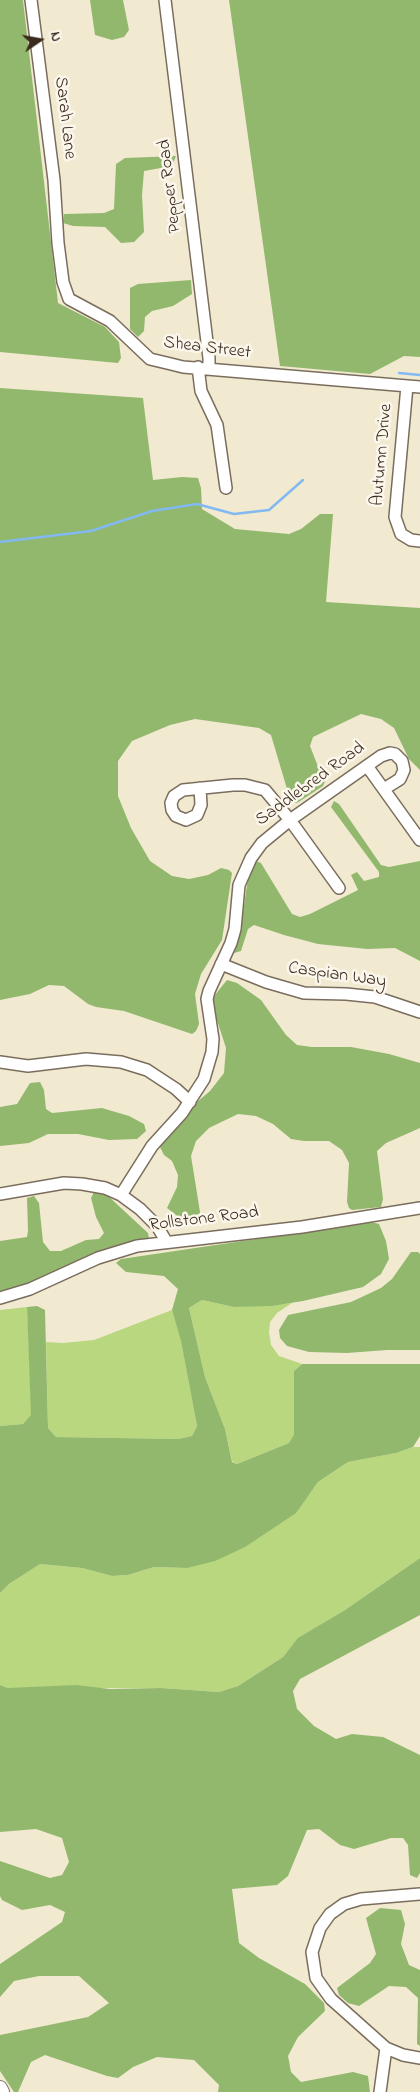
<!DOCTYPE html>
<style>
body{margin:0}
#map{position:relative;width:420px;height:2092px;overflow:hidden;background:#f1ead1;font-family:"Indie Flower",sans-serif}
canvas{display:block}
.north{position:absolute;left:15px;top:15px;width:50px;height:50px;-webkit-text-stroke:4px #fbf7ec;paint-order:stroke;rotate:78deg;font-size:14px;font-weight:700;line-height:20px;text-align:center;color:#3b2a1e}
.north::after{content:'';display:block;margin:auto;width:18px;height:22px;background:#3b2a1e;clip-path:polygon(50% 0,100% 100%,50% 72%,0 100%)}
</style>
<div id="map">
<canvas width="420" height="2092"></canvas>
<div class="north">N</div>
</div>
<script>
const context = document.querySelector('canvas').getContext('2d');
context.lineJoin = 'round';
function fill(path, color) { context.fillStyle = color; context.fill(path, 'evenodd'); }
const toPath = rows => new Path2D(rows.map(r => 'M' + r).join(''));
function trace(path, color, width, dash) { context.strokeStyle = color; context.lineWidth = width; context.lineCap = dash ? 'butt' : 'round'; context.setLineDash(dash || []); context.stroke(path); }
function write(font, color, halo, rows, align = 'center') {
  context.font = font + ' "Indie Flower",sans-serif'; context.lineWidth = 5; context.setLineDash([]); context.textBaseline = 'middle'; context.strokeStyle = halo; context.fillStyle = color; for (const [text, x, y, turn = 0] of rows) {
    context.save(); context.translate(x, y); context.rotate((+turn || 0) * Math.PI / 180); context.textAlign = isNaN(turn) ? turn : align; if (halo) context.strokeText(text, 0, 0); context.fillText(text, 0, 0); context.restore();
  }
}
fill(toPath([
 [202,1300,234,1307,292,1303,277,1313,270,1322,269,1332,271,1345,279,1356,302,1364,294,1371,294,1434,289,1443,237,1464,232,1461,225,1429,205,1377,189,1308],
 [27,1307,32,1416,23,1424,0,1426,0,1310],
 [172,1310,181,1340,197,1426,192,1436,178,1439,56,1437,48,1428,46,1342,63,1343,94,1340],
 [413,1447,420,1447,420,1558,345,1610,299,1638,283,1657,238,1686,219,1692,161,1688,8,1688,0,1685,0,1593,9,1584,40,1564,82,1568,112,1576,128,1575,154,1567,187,1568,295,1513,318,1482,348,1462,396,1453]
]), '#b8d77e');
fill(toPath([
 [0,0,23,0,58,303,105,327,119,342,121,358,118,363,0,352],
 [90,0,123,0,129,30,124,37,112,40,95,35],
 [229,0,420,0,420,357,404,356,370,374,280,366],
 [176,156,172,166,144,171,142,195,144,232,134,242,121,243,105,227,73,226,63,223,64,214,104,213,114,209,116,164,125,158],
 [191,280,192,294,173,306,152,311,145,317,144,331,138,337,130,329,130,288,138,284],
 [0,388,143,398,153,480,182,477,198,478,201,488,202,509,235,529,289,534,301,529,320,514,333,514,326,602,420,608,420,770,409,759,394,728,381,719,361,714,313,737,310,746,317,764,326,779,323,786,297,803,293,803,290,799,271,735,259,728,195,719,170,725,132,741,118,761,118,796,131,828,150,861,172,876,189,879,208,875,221,868,229,870,232,873,222,940,201,974,195,994,199,1024,196,1031,192,1034,124,1011,96,1007,88,1004,64,986,49,985,30,994,0,1000],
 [334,801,339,804,381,865,389,867,420,861,420,961,395,948,367,949,318,944,284,935,254,925,248,929,241,951,234,953,232,948,242,920,248,878,256,861,261,863,292,914,300,917,310,914,358,890,351,875,357,872,364,881,379,877,379,872,331,807],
 [227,980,237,983,261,1000,286,1035,297,1045,312,1047,351,1047,389,1054,420,1063,420,1128,386,1143,377,1151,383,1199,381,1207,352,1210,349,1208,347,1202,349,1163,342,1150,329,1141,304,1141,291,1139,273,1124,256,1116,238,1114,209,1128,196,1141,191,1156,200,1212,197,1222,188,1224,167,1208,177,1187,178,1175,172,1161,164,1155,160,1147,165,1139,191,1107,210,1091,224,1073,226,1048,214,1011,214,996],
 [40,1082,44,1090,46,1109,52,1113,102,1108,129,1116,144,1124,146,1131,137,1139,109,1140,78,1134,48,1134,29,1143,0,1146,0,1107,17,1104,30,1083],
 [94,1192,107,1195,148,1233,149,1239,0,1293,0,1241,27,1237,28,1231,27,1198,34,1196,39,1203,43,1242,50,1251,61,1251,86,1240,99,1239,104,1233,96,1217,91,1198],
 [371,1222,379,1224,386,1241,389,1259,381,1274,363,1287,303,1301,271,1306,234,1307,202,1300,189,1308,205,1377,225,1429,232,1462,237,1464,289,1443,294,1434,294,1371,302,1364,420,1364,420,1436,413,1447,396,1453,348,1462,318,1482,296,1513,245,1547,215,1561,187,1568,154,1567,128,1575,112,1576,82,1568,40,1564,9,1584,0,1593,0,1426,23,1424,31,1415,27,1307,37,1306,45,1310,48,1428,56,1437,178,1439,192,1436,197,1426,181,1341,172,1310,178,1289,164,1276,126,1272,116,1263,121,1259],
 [411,1252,418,1252,420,1254,420,1350,387,1350,347,1353,309,1352,287,1346,280,1338,279,1330,288,1315,351,1302,381,1288,392,1279],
 [420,1558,420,1615,300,1679,293,1691,297,1709,314,1726,336,1739,352,1734,383,1737,420,1755,420,1873,417,1878,410,1875,408,1845,403,1838,391,1838,354,1849,340,1845,319,1829,307,1830,288,1876,277,1885,232,1889,239,1943,259,1958,305,1984,324,2003,325,2011,298,2037,288,2056,291,2072,301,2082,353,2072,368,2076,370,2092,218,2092,219,2085,194,2060,157,2057,133,2067,118,2078,107,2076,45,2055,31,2062,18,2092,14,2092,0,2071,0,2035,88,2017,109,2003,79,1976,39,1976,14,1981,0,1997,0,1964,62,1922,65,1912,50,1905,22,1910,2,1900,0,1896,0,1861,50,1878,62,1875,69,1862,62,1838,36,1829,0,1832,0,1685,8,1688,76,1685,110,1689,161,1688,219,1692,238,1686,283,1657,298,1638,345,1610],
 [380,1908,401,1910,405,1924,401,1944,409,1965,420,1970,420,2046,417,2044,418,1998,406,1987,389,1986,359,2006,348,2003,339,1995,337,1988,370,1963,376,1954,366,1918]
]), '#92b86d');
trace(toPath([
 [399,373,420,375],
 [0,542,91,531,152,511,197,504,234,514,269,510,303,480]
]), '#82b9f1', 2.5);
const minor = toPath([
 [31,0,54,180,58,243,63,282,69,299,110,321,150,359,171,364,183,367,420,387],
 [165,0,209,358,209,368],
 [198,367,201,391,217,425,226,488],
 [407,386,395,517,401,534,411,540,420,541],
 [367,766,420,840],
 [200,788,201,805,197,815,186,820,176,816,172,810,171,803,174,796,183,790,233,785,245,785,265,790,290,820,339,888],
 [221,964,266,982,304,993,346,994,375,997,420,1012],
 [0,1062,28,1066,86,1059,121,1062,147,1070,176,1089,190,1102],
 [0,1194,64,1183,82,1184,105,1188,121,1195,140,1209,157,1226,166,1241],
 [121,1195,152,1146,182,1113,204,1079,212,1052,213,1039,207,999,209,991,231,943,235,929,239,885,251,858,262,843,290,820,381,756,390,753,395,754,402,761,404,770,400,779,384,789],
 [0,1298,30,1289,98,1258,137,1246,302,1227,420,1208],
 [420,1894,361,1899,344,1904,330,1914,320,1928,312,1952,316,1978,331,1999,386,2048,403,2055,420,2058],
 [380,2092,386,2048]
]);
const major = toPath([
 [0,2088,2,2092]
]);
trace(minor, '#7b6d5d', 14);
trace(major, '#7b6d5d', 16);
trace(minor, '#fff', 11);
trace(major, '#fff', 14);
write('18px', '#3b2a1e', '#fbf7ec', [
 ["Sarah Lane",64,118,83],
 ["Pepper Road",171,186,-97],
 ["Shea Street",207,349,7],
 ["Autumn Drive",383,455,-85],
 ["Saddlebred Road",311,785,-36],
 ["Caspian Way",337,976,8],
 ["Rollstone Road",204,1220,-7]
]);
</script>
